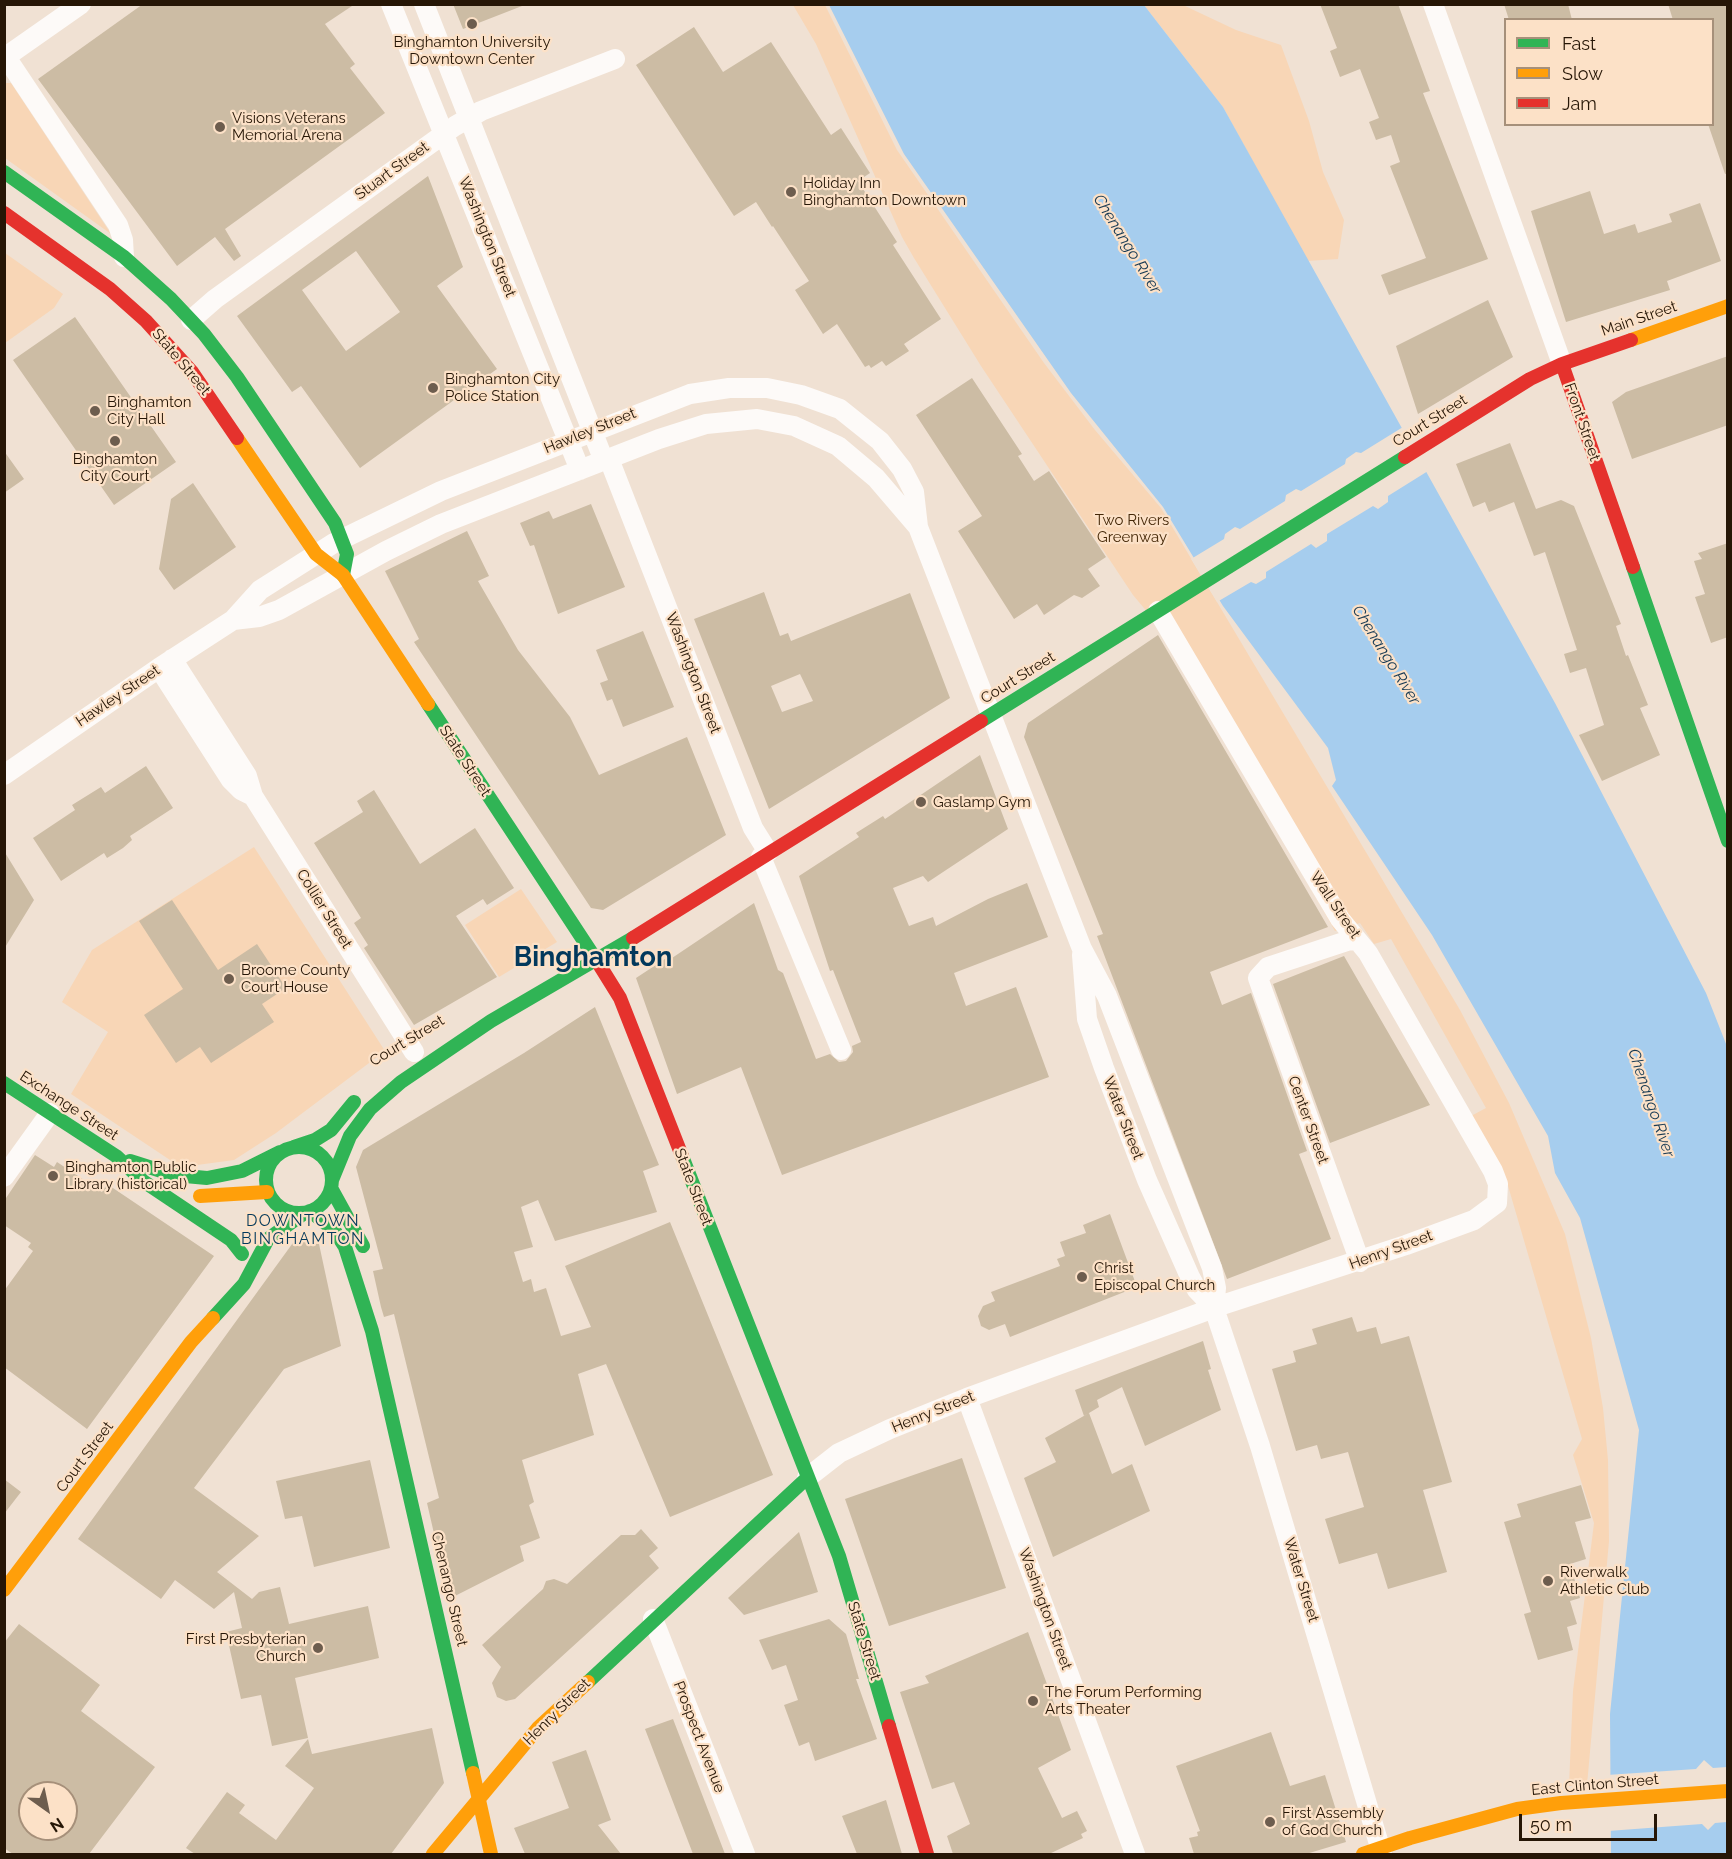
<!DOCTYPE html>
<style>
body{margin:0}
#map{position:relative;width:1732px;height:1859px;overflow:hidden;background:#f0e1d3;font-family:Raleway,sans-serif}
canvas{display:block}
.frame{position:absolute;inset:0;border:6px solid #261606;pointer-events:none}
.legend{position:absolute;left:1504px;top:18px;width:210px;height:108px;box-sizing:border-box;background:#fce1c7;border:2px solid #a6907a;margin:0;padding:8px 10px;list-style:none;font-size:18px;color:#261606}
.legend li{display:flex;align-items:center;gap:12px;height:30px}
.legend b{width:30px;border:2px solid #a6907a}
.north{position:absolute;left:18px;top:1781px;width:60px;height:60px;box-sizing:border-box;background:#fce1c7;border:2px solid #a6907a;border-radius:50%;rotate:147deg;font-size:16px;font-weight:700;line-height:24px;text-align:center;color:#261606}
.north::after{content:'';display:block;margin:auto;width:21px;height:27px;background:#6d5d4e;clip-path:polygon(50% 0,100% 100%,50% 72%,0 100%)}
.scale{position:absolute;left:1519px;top:1814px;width:138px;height:27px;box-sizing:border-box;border:3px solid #261606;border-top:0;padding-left:8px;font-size:18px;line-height:21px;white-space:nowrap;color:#261606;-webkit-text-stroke:4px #fce1c7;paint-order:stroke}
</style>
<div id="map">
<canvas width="1732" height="1859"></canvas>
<div class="frame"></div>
<ul class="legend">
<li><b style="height:8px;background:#30b455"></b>Fast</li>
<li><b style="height:8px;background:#ff9f0a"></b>Slow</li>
<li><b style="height:8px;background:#e5322d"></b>Jam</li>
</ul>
<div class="north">N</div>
<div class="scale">50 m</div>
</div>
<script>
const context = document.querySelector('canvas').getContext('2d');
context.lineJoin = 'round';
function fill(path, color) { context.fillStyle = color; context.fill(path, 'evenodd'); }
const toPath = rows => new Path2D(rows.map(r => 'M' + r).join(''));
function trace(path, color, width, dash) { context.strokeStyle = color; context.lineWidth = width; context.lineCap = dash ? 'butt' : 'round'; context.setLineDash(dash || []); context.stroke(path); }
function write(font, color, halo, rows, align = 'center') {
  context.font = font + ' Raleway,sans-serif'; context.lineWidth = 4.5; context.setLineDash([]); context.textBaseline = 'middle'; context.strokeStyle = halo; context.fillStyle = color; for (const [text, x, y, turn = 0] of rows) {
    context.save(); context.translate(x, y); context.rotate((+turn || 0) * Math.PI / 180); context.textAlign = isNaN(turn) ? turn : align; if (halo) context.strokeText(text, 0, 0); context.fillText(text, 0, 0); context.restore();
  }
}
fill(toPath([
 [793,5,825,5,897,150,1044,363,1095,430,1161,508,1460,1010,1509,1103,1565,1234,1591,1338,1603,1408,1608,1460,1609,1541,1587,1785,1569,1786,1573,1691,1594,1523,1573,1455,1582,1439,1506,1179,1471,1116,1486,1108,1391,939,1374,944,1360,923,1335,931,1164,632,1133,595,981,366,914,258,902,237,816,44],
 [1144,5,1183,5,1236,30,1281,45,1309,121,1323,172,1344,220,1338,259,1307,261,1223,107],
 [5,83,11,83,111,234,5,158],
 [5,253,63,294,54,308,5,343],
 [254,847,385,1051,276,1133,234,1160,197,1165,176,1164,71,1094,108,1032,62,1002,92,950],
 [521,889,557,942,499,977,465,925]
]), '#f8d6b6');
fill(toPath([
 [829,5,1144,5,1223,107,1555,703,1706,993,1728,1049,1727,1854,1611,1854,1610,1714,1639,1430,1580,1218,1555,1173,1548,1136,1432,935,1332,786,1336,780,1328,748,1223,606,1163,507,1071,393,904,154]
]), '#a6cdee');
fill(toPath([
 [1403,427,1428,471,1388,496,1388,502,1378,509,1373,506,1327,534,1327,541,1316,548,1311,544,1266,572,1266,578,1256,584,1251,582,1217,602,1191,559,1224,539,1225,534,1235,527,1240,529,1285,501,1286,495,1296,489,1301,491,1345,464,1346,459,1356,452,1361,453],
 [1704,1760,1713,1768,1727,1767,1727,1822,1715,1823,1708,1830,1702,1824,1608,1831,1607,1775,1696,1769]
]), '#f0e1d3');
fill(toPath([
 [143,4,355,4,325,24,355,64,350,68,385,113,225,229,241,256,234,261,215,237,177,266,38,79],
 [453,4,522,4,522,6,463,29],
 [1320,4,1398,4,1430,91,1423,93,1488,259,1389,295,1381,275,1426,258,1390,166,1400,162,1391,135,1376,140,1369,122,1379,118,1360,69,1340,77,1330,51,1337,48],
 [1504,4,1568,4,1572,20,1509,20],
 [1668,4,1728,4,1728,173,1725,174,1708,124,1713,124,1713,20,1673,20],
 [694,27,723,72,771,42,831,135,841,128,870,173,858,181,897,242,893,245,941,319,904,344,909,351,886,366,882,361,871,368,869,365,865,367,837,324,823,334,795,290,809,281,773,226,772,227,756,202,734,216,636,65],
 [428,176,463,267,437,286,497,369,360,468,301,386,292,392,237,316],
 [356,251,400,312,346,351,302,290],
 [1590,191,1604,234,1635,224,1638,233,1672,222,1669,214,1700,203,1721,261,1667,281,1670,290,1566,322,1531,211],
 [1488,300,1513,357,1418,414,1396,346],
 [75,317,176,462,114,505,13,360],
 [1728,356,1728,425,1632,459,1612,402,1626,392],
 [972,378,1022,454,1018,456,1034,481,1049,471,1106,557,1088,569,1100,586,1082,598,1074,595,1044,615,1037,604,1014,619,958,531,982,516,916,415],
 [1510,443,1536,509,1561,500,1574,506,1621,624,1616,626,1626,656,1628,655,1648,705,1640,708,1660,755,1602,781,1579,735,1604,725,1586,668,1570,673,1564,654,1577,650,1545,552,1534,556,1514,502,1489,512,1485,502,1473,507,1456,464],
 [4,451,24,479,4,493],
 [193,483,236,547,174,590,159,569,171,499],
 [591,504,625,587,558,614,534,545,530,546,520,523,549,511,553,519],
 [467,531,489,576,478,581,518,650,570,717,599,775,687,737,726,835,603,910,591,908,414,642,419,639,385,571],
 [1728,543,1728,637,1711,643,1695,597,1705,594,1694,561,1702,559,1698,553],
 [764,592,780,636,788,633,791,641,910,593,950,698,769,809,694,619],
 [800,674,813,701,782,712,771,686],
 [643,631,674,707,623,727,612,699,607,701,600,683,608,680,596,650],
 [1158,635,1328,927,1210,972,1222,1005,1251,993,1307,1151,1299,1154,1331,1239,1227,1279,1097,936,1103,934,1024,737,1028,723],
 [980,755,1008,829,928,882,923,876,893,888,909,926,933,917,936,926,988,899,1027,883,1048,937,954,973,966,1006,1016,987,1049,1077,782,1175,741,1067,677,1094,636,978,671,955,672,958,754,903,778,970,783,973,816,1059,830,1054,839,1062,846,1061,853,1052,852,1046,861,1042,833,970,830,971,799,876,859,837,856,833,883,816,885,819],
 [146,766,173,808,130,836,132,840,123,848,107,858,104,853,61,881,33,838,75,810,72,805,101,787,105,793],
 [374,790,420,864,475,828,514,888,487,905,483,899,456,916,497,977,414,1025,364,948,368,945,354,923,361,918,314,843,363,812,357,801],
 [4,851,34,900,4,949],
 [172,900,218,970,257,944,286,988,262,1004,274,1022,211,1063,200,1047,176,1063,144,1015,183,989,139,921],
 [1344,956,1430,1105,1330,1143,1273,984],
 [595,1007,659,1165,643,1171,657,1212,555,1241,538,1200,521,1207,533,1247,514,1252,523,1282,531,1279,534,1292,546,1288,561,1336,591,1327,565,1266,670,1222,773,1475,670,1517,606,1364,578,1374,594,1435,522,1460,534,1502,529,1505,540,1538,520,1546,524,1561,449,1599,427,1503,439,1498,394,1314,384,1317,381,1307,373,1271,383,1269,356,1167,363,1150,524,1053],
 [35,1155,54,1167,57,1162,102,1192,107,1184,214,1256,87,1429,4,1367,4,1291,33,1251,28,1247,31,1243,4,1225,4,1201],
 [1110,1214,1137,1287,1010,1337,1005,1324,989,1330,981,1326,978,1316,983,1306,995,1301,991,1292,1060,1266,1057,1259,1065,1256,1060,1242,1086,1233,1083,1225],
 [295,1240,319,1244,341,1346,284,1369,194,1488,259,1536,217,1572,252,1599,259,1592,280,1587,289,1624,368,1606,379,1658,295,1678,308,1738,272,1746,261,1695,241,1699,226,1632,242,1628,234,1592,214,1609,175,1580,161,1599,78,1539],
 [1352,1317,1357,1332,1376,1327,1381,1344,1409,1336,1452,1482,1423,1490,1447,1572,1388,1589,1377,1553,1339,1564,1325,1519,1364,1507,1348,1452,1321,1459,1317,1445,1296,1451,1272,1369,1296,1362,1293,1351,1317,1344,1312,1329],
 [1203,1341,1211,1369,1208,1370,1221,1410,1145,1446,1122,1387,1097,1400,1099,1407,1084,1416,1075,1390],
 [1089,1413,1112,1474,1132,1464,1150,1511,1053,1557,1024,1478,1056,1462,1045,1438],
 [962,1458,1006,1588,889,1626,845,1499],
 [370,1460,390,1548,314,1567,302,1516,285,1519,276,1481],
 [4,1479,21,1492,4,1514],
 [1581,1485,1591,1518,1575,1522,1586,1559,1570,1564,1580,1598,1570,1601,1577,1624,1567,1627,1573,1650,1538,1660,1524,1614,1531,1612,1504,1522,1521,1517,1517,1504],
 [641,1529,658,1548,649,1556,659,1568,515,1699,506,1701,497,1697,492,1683,501,1667,482,1645,543,1589,546,1581,554,1579,567,1584,621,1535,635,1535],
 [799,1532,818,1592,744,1615,728,1598],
 [829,1619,846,1634,859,1679,856,1679,877,1739,815,1761,809,1742,799,1746,784,1705,798,1700,786,1665,772,1670,759,1640],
 [19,1624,100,1685,81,1711,155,1767,89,1854,13,1854,4,1848,4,1643],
 [30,1793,66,1793,66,1829,30,1829],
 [1028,1632,1071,1750,1038,1768,1062,1818,1077,1811,1087,1831,1081,1834,1083,1838,1049,1854,953,1854,947,1836,970,1824,954,1782,932,1789,900,1692,929,1683,925,1676],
 [673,1719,725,1854,693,1854,645,1729],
 [432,1728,444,1783,391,1854,195,1854,186,1848,227,1792,245,1805,239,1813,276,1840,314,1788,285,1766,308,1739,312,1754],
 [1271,1732,1290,1786,1325,1775,1346,1842,1306,1854,1194,1854,1189,1838,1198,1836,1197,1832,1200,1831,1176,1766],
 [586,1750,611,1820,598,1825,621,1854,525,1854,514,1828,569,1808,552,1762],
 [886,1800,902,1854,857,1854,842,1816]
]), '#ccbca4');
trace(toPath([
 [391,4,580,470],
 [424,4,604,461],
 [1433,4,1562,364],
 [6,57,118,225,123,240,124,257],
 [4,58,81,4],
 [191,320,215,299,455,126,481,111,615,59],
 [609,459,753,828,768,852],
 [233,620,259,617,279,610,386,551,441,524,659,439,706,424,757,419,794,426,838,446,876,478,918,527,1082,949,1107,996,1212,1268,1216,1288,1214,1308,1260,1446,1382,1854],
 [172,659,247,776,253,796,414,1052],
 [159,668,231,780,241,790,253,796],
 [4,775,159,668,233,620,260,590,334,543,441,491,690,394,729,388,767,388,801,395,840,409,880,441,902,469,914,492,918,527],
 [761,857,841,1050],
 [1358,941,1350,940,1268,967,1258,978,1360,1262],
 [1082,955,1087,1019,1104,1068,1147,1180,1190,1277,1197,1290,1214,1308],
 [4,1177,50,1113],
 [967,1398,1135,1854],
 [807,1478,839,1453,890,1429,967,1398,1222,1305,1406,1245,1474,1220,1497,1203,1498,1184,1493,1171,1368,953,1340,919,1158,611],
 [653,1619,745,1854]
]), '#fdfaf8', 20);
trace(toPath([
 [4,172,124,257,171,299,204,334,237,377,335,523,347,554,343,575],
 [1633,567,1728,841],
 [428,704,597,961],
 [981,721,1405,457],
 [4,1083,116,1156,143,1181,231,1240,242,1254],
 '266 1180a33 33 0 1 1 66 0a33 33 0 1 1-66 0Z',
 [294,1147,315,1140,331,1130,354,1102],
 [682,1156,839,1556,889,1726],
 [130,1161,174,1175,207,1178,242,1171,280,1152],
 [332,1180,350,1136,370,1109,401,1082,491,1021,633,938],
 [331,1188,363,1246],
 [310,1211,334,1230,345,1247,372,1331,473,1773],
 [213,1318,244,1284,268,1239,303,1214],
 [588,1682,807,1478]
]), '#30b455', 14);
trace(toPath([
 [1631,340,1728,306],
 [237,438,316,554,343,575,428,704],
 [200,1196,267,1192],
 [4,1590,191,1342,213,1318],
 [473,1773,491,1854],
 [433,1854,538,1728,588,1682],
 [1363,1854,1410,1838,1517,1809,1561,1803,1728,1791]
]), '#ff9f0a', 14);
trace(toPath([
 [4,213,110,289,146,321,192,372,237,438],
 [1562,364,1633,567],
 [1405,457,1530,379,1562,364,1631,340],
 [633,938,981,721],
 [597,961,620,998,682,1156],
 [889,1726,927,1854]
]), '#e5322d', 14);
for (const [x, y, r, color] of [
 [472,24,6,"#6d5d4e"],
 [220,127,6,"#6d5d4e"],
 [791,192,6,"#6d5d4e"],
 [433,388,6,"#6d5d4e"],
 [95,411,6,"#6d5d4e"],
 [115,441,6,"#6d5d4e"],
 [921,802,6,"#6d5d4e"],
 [229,979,6,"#6d5d4e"],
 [53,1176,6,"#6d5d4e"],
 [1082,1277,6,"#6d5d4e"],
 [1548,1581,6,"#6d5d4e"],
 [318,1648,6,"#6d5d4e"],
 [1033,1701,6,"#6d5d4e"],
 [1270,1822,6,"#6d5d4e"]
]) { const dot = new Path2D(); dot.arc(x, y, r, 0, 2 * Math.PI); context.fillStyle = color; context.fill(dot); trace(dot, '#fce1c7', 2); }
write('15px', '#261606', '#fce1c7', [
 ["Binghamton University",472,42,"center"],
 ["Downtown Center",472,59,"center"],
 ["Visions Veterans",232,118],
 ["Memorial Arena",232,135],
 ["Holiday Inn",803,183],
 ["Binghamton Downtown",803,200],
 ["Binghamton City",445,379],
 ["Police Station",445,396],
 ["Binghamton",107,402],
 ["City Hall",107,419],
 ["Binghamton",115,459,"center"],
 ["City Court",115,476,"center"],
 ["Gaslamp Gym",933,802],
 ["Broome County",241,970],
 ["Court House",241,987],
 ["Binghamton Public",65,1167],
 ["Library (historical)",65,1184],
 ["Christ",1094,1268],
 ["Episcopal Church",1094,1285],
 ["Riverwalk",1560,1572],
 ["Athletic Club",1560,1589],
 ["First Presbyterian",306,1639,"right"],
 ["Church",306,1656,"right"],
 ["The Forum Performing",1045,1692],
 ["Arts Theater",1045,1709],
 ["First Assembly",1282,1813],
 ["of God Church",1282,1830]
], 'left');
write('15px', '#261606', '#fce1c7', [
 ["Stuart Street",392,171,-36],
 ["Washington Street",487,237,68],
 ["Main Street",1639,319,-19],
 ["State Street",181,362,50],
 ["Court Street",1430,421,-32],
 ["Front Street",1582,422,71],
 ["Hawley Street",590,431,-22],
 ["Washington Street",693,673,69],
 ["Court Street",1018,678,-32],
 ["Hawley Street",118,696,-34],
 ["State Street",465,761,57],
 ["Wall Street",1335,905,56],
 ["Collier Street",324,909,58],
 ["Court Street",407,1041,-31],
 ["Exchange Street",69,1106,33],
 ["Water Street",1123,1118,69],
 ["Center Street",1308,1120,70],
 ["State Street",693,1187,69],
 ["Henry Street",1391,1250,-20],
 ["Henry Street",933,1412,-22],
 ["Court Street",85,1457,-53],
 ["Water Street",1301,1580,73],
 ["Chenango Street",449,1589,77],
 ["Washington Street",1045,1609,70],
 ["State Street",864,1641,73],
 ["Henry Street",557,1712,-45],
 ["Prospect Avenue",699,1737,69],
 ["East Clinton Street",1595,1785,-5]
]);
write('15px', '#452808', '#fce1c7', [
 ["Two Rivers",1132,520],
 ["Greenway",1132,537]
]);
write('italic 16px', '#173a54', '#fce1c7', [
 ["Chenango River",1127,244,58],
 ["Chenango River",1386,655,58],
 ["Chenango River",1651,1103,71]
]);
context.letterSpacing = '1.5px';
write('16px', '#03395c', '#fce1c7', [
 ["DOWNTOWN",303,1221],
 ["BINGHAMTON",303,1239]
]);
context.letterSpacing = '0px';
write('bold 27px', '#03395c', '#fce1c7', [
 ["Binghamton",593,958]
]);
</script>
